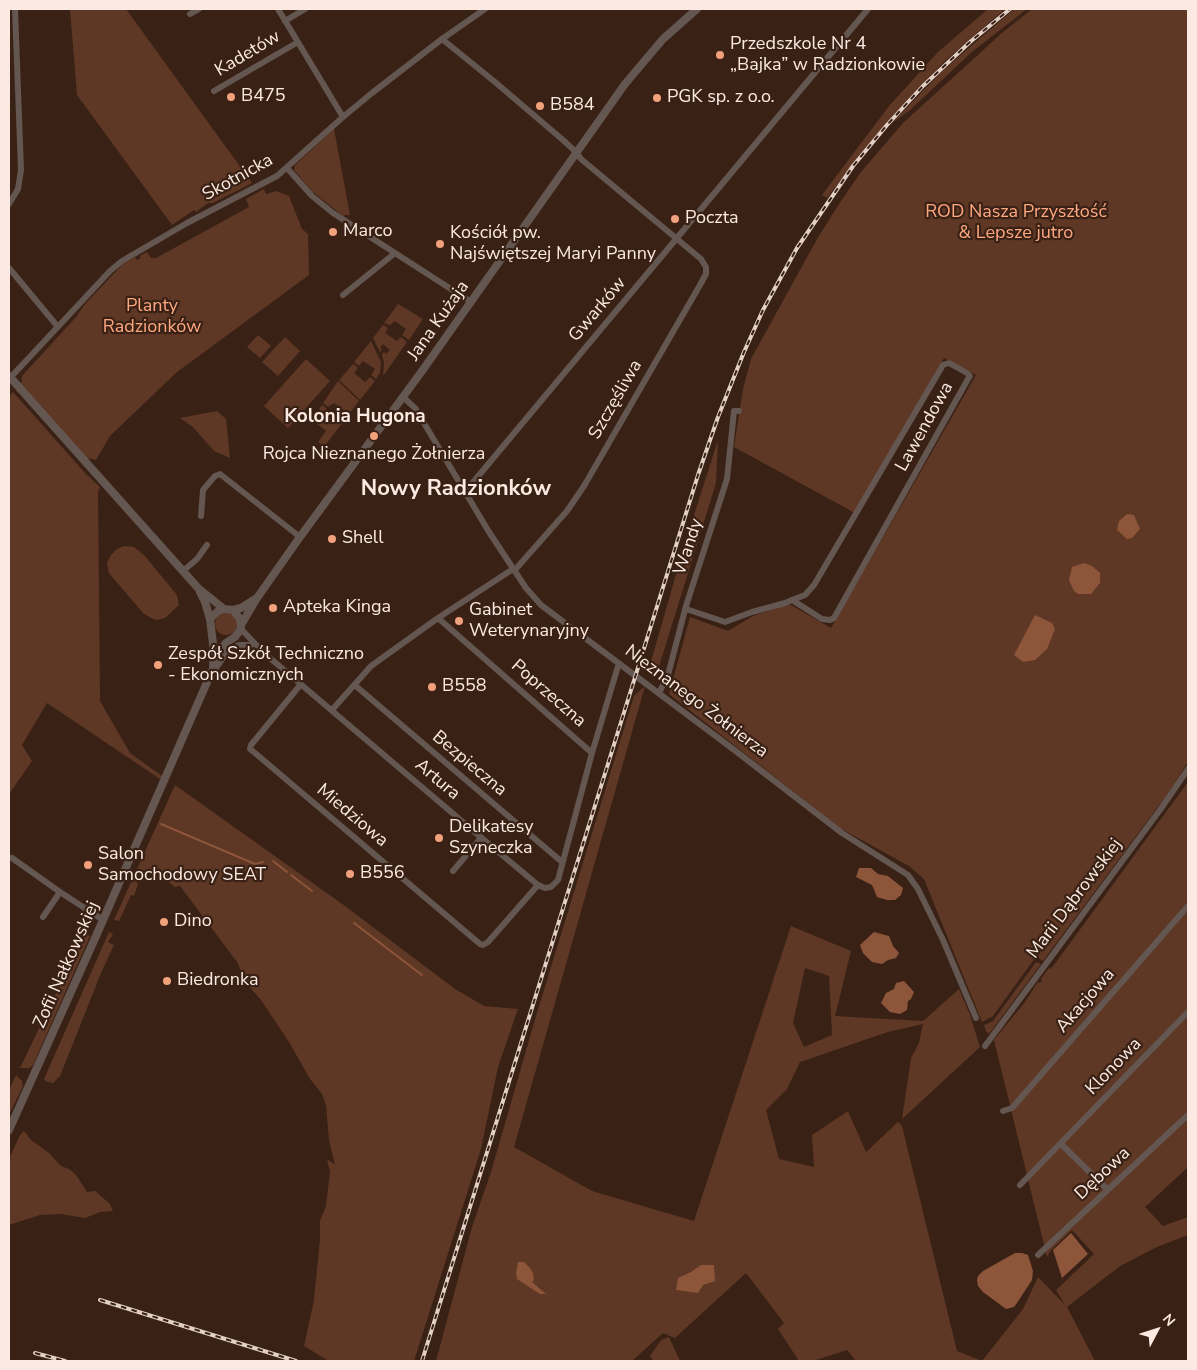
<!DOCTYPE html>
<meta charset="utf-8">
<style>
body{margin:0}
#map{position:relative;width:1197px;height:1370px;overflow:hidden;background:#3a2115;font-family:"Nunito Sans",sans-serif}
canvas{display:block}
.frame{position:absolute;inset:0;border:10px solid #fceae2;pointer-events:none}
.north{position:absolute;left:1132px;top:1305px;width:50px;height:50px;-webkit-text-stroke:4px #3a2115;paint-order:stroke;rotate:50deg;font-size:14px;font-weight:700;line-height:20px;text-align:center;color:#fceae2}
.north::after{content:'';display:block;margin:auto;width:18px;height:22px;background:#fceae2;clip-path:polygon(50% 0,100% 100%,50% 72%,0 100%)}
</style>
<div id="map">
<canvas width="1197" height="1370"></canvas>
<div class="frame"></div>
<div class="north">N</div>
</div>
<script>
const context = document.querySelector('canvas').getContext('2d');
context.lineJoin = 'round';
function fill(path, color) { context.fillStyle = color; context.fill(path, 'evenodd'); }
const toPath = rows => new Path2D(rows.map(r => 'M' + r).join(''));
function trace(path, color, width, dash) { context.strokeStyle = color; context.lineWidth = width; context.lineCap = dash ? 'butt' : 'round'; context.setLineDash(dash || []); context.stroke(path); }
function write(font, color, halo, rows, align = 'center') {
  context.font = font + ' "Nunito Sans",sans-serif'; context.lineWidth = 4.5; context.setLineDash([]); context.textBaseline = 'middle'; context.strokeStyle = halo; context.fillStyle = color; for (const [text, x, y, turn = 0] of rows) {
    context.save(); context.translate(x, y); context.rotate((+turn || 0) * Math.PI / 180); context.textAlign = isNaN(turn) ? turn : align; if (halo) context.strokeText(text, 0, 0); context.fillText(text, 0, 0); context.restore();
  }
}
fill(toPath([
 [70,9,126,9,252,183,213,203,208,203,196,212,194,210,172,225,77,95],
 [988,9,1005,9,945,61,921,85,860,154,827,198,822,195,889,106,938,52],
 [1014,9,1027,9,973,51,910,110,891,124,940,73],
 [1032,9,1188,9,1188,762,1166,796,1043,961,1038,958,1035,958,993,1016,982,1022,924,879,909,866,840,828,669,694,690,617,728,631,753,616,789,604,831,628,976,375,944,358,855,513,734,447,743,389,751,359,817,239,841,201,861,172,903,123,1003,32],
 [334,129,350,215,345,215,343,216,312,191,294,170,295,165],
 [264,189,266,194,276,191,289,196,302,229,308,234,309,275,177,372,110,436,96,460,87,458,20,383,22,382,22,376,77,316,85,304,123,264,135,257,137,260,141,258,140,256,147,252,151,258,156,258,249,207,246,199],
 [398,304,423,319,409,340,402,335,406,329,395,321,390,325,384,323],
 [383,325,388,328,385,333,397,341,401,337,407,342,383,376,384,363,382,354,384,352,386,354,390,350,383,344,380,348,382,350,380,352,373,338],
 [258,335,271,346,260,358,247,347],
 [285,337,300,351,278,376,262,362],
 [371,341,381,362,380,373,376,379,371,375,375,369,363,361,359,366,354,362],
 [306,359,330,381,288,428,264,406],
 [353,364,358,368,354,373,365,382,370,377,375,381,360,400,339,380],
 [338,381,359,401,345,419,342,416,345,411,334,403,328,407,323,403],
 [13,392,86,474,100,487,98,492,100,701,130,753,162,776,160,779,47,703,22,745,32,761,9,794,9,397],
 [322,405,327,409,324,415,335,423,339,418,344,421,319,453,317,451,322,445,318,442,326,431,312,420],
 [217,411,226,419,230,458,214,451,193,427,180,418],
 [718,440,716,483,656,676,648,672,685,543],
 [124,546,134,547,144,555,177,595,179,605,165,618,157,620,151,618,143,613,109,573,107,563,111,555,117,549],
 '215 624a11 11 0 1 1 22 0a11 11 0 1 1-22 0Z',
 [645,686,514,1147,592,1191,694,1221,791,926,851,951,835,1016,923,1021,959,989,970,1015,980,1047,902,1119,911,1058,919,1043,923,1024,888,1032,800,1062,787,1089,766,1110,779,1159,814,1167,812,1135,848,1111,866,1152,898,1122,902,1126,957,1351,982,1361,1023,1309,1038,1277,1065,1305,1056,1290,1094,1254,1072,1230,1050,1251,1047,1257,994,1040,1025,1002,1038,982,1040,983,1042,980,1041,979,1049,968,1050,969,1054,965,1188,782,1188,1167,1145,1207,1163,1226,1188,1217,1188,1235,1157,1247,1120,1266,1067,1307,1095,1361,856,1361,847,1350,813,1361,799,1361,778,1329,784,1323,746,1273,675,1338,663,1333,632,1361,436,1361,472,1227,491,1172,536,1016,634,696],
 [805,968,829,976,832,1035,804,1047,793,1023],
 [175,785,345,906,455,989,484,1006,518,1009,498,1067,481,1149,414,1361,329,1361,304,1346,314,1300,320,1239,320,1221,326,1206,330,1172,327,1159,335,1165,329,1140,326,1105,322,1094,310,1079,289,1042,261,1000,247,984,237,962,180,886,175,887,168,882,145,872,138,876,136,882,138,884,134,896,131,895,119,921,114,920],
 [109,932,113,934,108,942,114,945,101,973,60,1076,53,1083,47,1082,44,1079],
 [85,933,90,936,33,1065,29,1068,20,1068],
 [1036,962,1041,964,989,1034,986,1031,984,1025,993,1021],
 [16,1075,22,1081,23,1086,9,1115,9,1090],
 [24,1131,31,1140,49,1153,61,1166,69,1169,76,1175,87,1192,95,1191,110,1204,113,1211,100,1212,85,1218,60,1214,40,1215,9,1225,9,1159,20,1135],
 [669,1337,680,1361,653,1361,650,1356,661,1340]
]), '#5e3825');
fill(toPath([
 [1127,514,1134,515,1140,529,1132,538,1127,539,1117,530,1119,521],
 [1084,563,1092,566,1100,573,1100,583,1091,594,1078,594,1074,591,1069,580,1072,567],
 [1035,615,1052,623,1055,629,1047,649,1035,660,1023,662,1014,655],
 [859,868,871,868,878,874,888,876,903,888,901,895,895,900,887,900,877,897,872,885,856,877],
 [874,932,889,936,893,946,899,953,896,958,888,960,882,964,872,962,863,953,860,945],
 [904,981,914,992,911,999,908,1001,907,1010,900,1014,890,1012,881,1003,886,993,894,989,896,983],
 [1071,1233,1088,1254,1062,1278,1053,1250],
 [1015,1253,1022,1253,1028,1255,1033,1271,1032,1280,1017,1303,1014,1307,1006,1309,983,1292,978,1286,977,1280,978,1276,983,1271],
 [518,1262,524,1262,530,1268,533,1273,534,1280,532,1282,546,1294,540,1294,517,1279,516,1273],
 [701,1265,714,1265,715,1281,703,1285,698,1293,676,1290,678,1278,691,1272]
]), '#8d5539');
trace(toPath([
 [161,824,255,864,263,862],
 [273,861,287,872],
 [291,875,312,891],
 [354,923,422,975]
]), '#8d5539', 2);
trace(toPath([
 [278,9,343,117],
 [190,14,199,9],
 [285,21,305,9],
 [442,39,495,82,563,140,576,152,581,159,701,259,706,267,706,274,700,285,584,486,567,511,514,571],
 [214,91,298,42],
 [287,168,312,196,333,213,471,302],
 [9,204,18,189,21,170,15,9],
 [9,268,58,327],
 [343,295,395,253],
 [10,378,110,271,122,261,187,223,277,176,343,117,372,93,442,39,485,9],
 [403,397,415,408,489,532,526,588,541,605,733,749,842,833,908,875,918,889,943,940,976,1018],
 [465,492,868,9],
 [201,516,203,490,215,476,220,474,300,537],
 [183,571,197,559,207,545],
 [686,609,725,622,752,612,785,603,792,600,805,595,814,585,943,365,949,363,967,373,970,376,968,379,834,618,830,620,822,619,792,600],
 [438,618,592,753],
 [241,629,264,653,477,834,538,885,545,888,551,887,558,880,592,753,619,663],
 [216,668,227,652,233,648,239,645,251,645],
 [301,684,251,745,250,749,255,753,480,944,483,945,488,942,538,885],
 [357,687,562,862],
 [659,693,668,675,686,606,727,479,734,411,739,411],
 [332,710,371,666,438,618,513,569],
 [12,858,60,892,103,920],
 [453,871,481,838],
 [43,917,60,892],
 [985,1046,1160,810,1188,769],
 [1003,1111,1012,1108,1188,906],
 [1061,1144,1108,1190],
 [1020,1185,1188,1012],
 [1038,1255,1188,1115]
]), '#645650', 6);
trace(toPath([
 [9,376,198,588,224,609],
 [200,592,205,602,210,619,214,652,213,666],
 [233,610,241,608,257,598],
 [241,625,257,598,300,537,422,371,625,84,663,39,697,9],
 [9,1130,96,936,222,648,226,643,235,637,241,629,240,619,233,610,224,609,218,611,210,619]
]), '#645650', 8);
const rail = toPath([
 [100,1300,296,1361],
 [35,1353,65,1361],
 [422,1361,698,475,718,417,744,352,763,310,797,248,853,166,887,125,923,86,970,42,1010,9]
]);
trace(rail, '#e2d0c7', 4);
trace(rail, '#3a2115', 2, [5.5]);
for (const [x, y, r, color] of [
 [720,55,5,"#f1a17c"],
 [231,97,5,"#f1a17c"],
 [657,98,5,"#f1a17c"],
 [540,106,5,"#f1a17c"],
 [675,219,5,"#f1a17c"],
 [333,232,5,"#f1a17c"],
 [440,244,5,"#f1a17c"],
 [374,436,5,"#f1a17c"],
 [332,539,5,"#f1a17c"],
 [273,608,5,"#f1a17c"],
 [459,621,5,"#f1a17c"],
 [158,665,5,"#f1a17c"],
 [432,687,5,"#f1a17c"],
 [439,838,5,"#f1a17c"],
 [88,865,5,"#f1a17c"],
 [350,874,5,"#f1a17c"],
 [164,922,5,"#f1a17c"],
 [167,981,5,"#f1a17c"]
]) { const dot = new Path2D(); dot.arc(x, y, r, 0, 2 * Math.PI); context.fillStyle = color; context.fill(dot); trace(dot, '#3a2115', 2); }
write('18px', '#fceae2', '#3a2115', [
 ["Przedszkole Nr 4",730,45],
 ["„Bajka” w Radzionkowie",730,66],
 ["B475",241,97],
 ["PGK sp. z o.o.",667,98],
 ["B584",550,106],
 ["Poczta",685,219],
 ["Marco",343,232],
 ["Kościół pw.",450,234],
 ["Najświętszej Maryi Panny",450,255],
 ["Rojca Nieznanego Żołnierza",374,455,"center"],
 ["Shell",342,539],
 ["Apteka Kinga",283,608],
 ["Gabinet",469,611],
 ["Weterynaryjny",469,632],
 ["Zespół Szkół Techniczno",168,655],
 ["- Ekonomicznych",168,676],
 ["B558",442,687],
 ["Delikatesy",449,828],
 ["Szyneczka",449,849],
 ["Salon",98,855],
 ["Samochodowy SEAT",98,876],
 ["B556",360,874],
 ["Dino",174,922],
 ["Biedronka",177,981]
], 'left');
write('18px', '#fceae2', '#3a2115', [
 ["Kadetów",248,54,-31],
 ["Skotnicka",238,178,-29],
 ["Gwarków",598,310,-50],
 ["Jana Kużaja",439,321,-55],
 ["Szczęśliwa",616,400,-60],
 ["Lawendowa",925,427,-61],
 ["Wandy",689,547,-72],
 ["Poprzeczna",548,694,41],
 ["Nieznanego Żołnierza",696,702,37],
 ["Bezpieczna",469,764,40],
 ["Artura",437,780,40],
 ["Miedziowa",352,816,40],
 ["Marii Dąbrowskiej",1075,899,-53],
 ["Zofii Nałkowskiej",67,965,-66],
 ["Akacjowa",1086,1001,-49],
 ["Klonowa",1114,1067,-46],
 ["Dębowa",1103,1174,-43]
]);
write('18px', '#fea880', '#3a2115', [
 ["ROD Nasza Przyszłość",1016,213],
 ["& Lepsze jutro",1016,234],
 ["Planty",152,307],
 ["Radzionków",152,328]
]);
write('bold 19px', '#fceae2', '#3a2115', [
 ["Kolonia Hugona",355,417]
]);
write('bold 22px', '#fceae2', '#3a2115', [
 ["Nowy Radzionków",456,490]
]);
</script>
